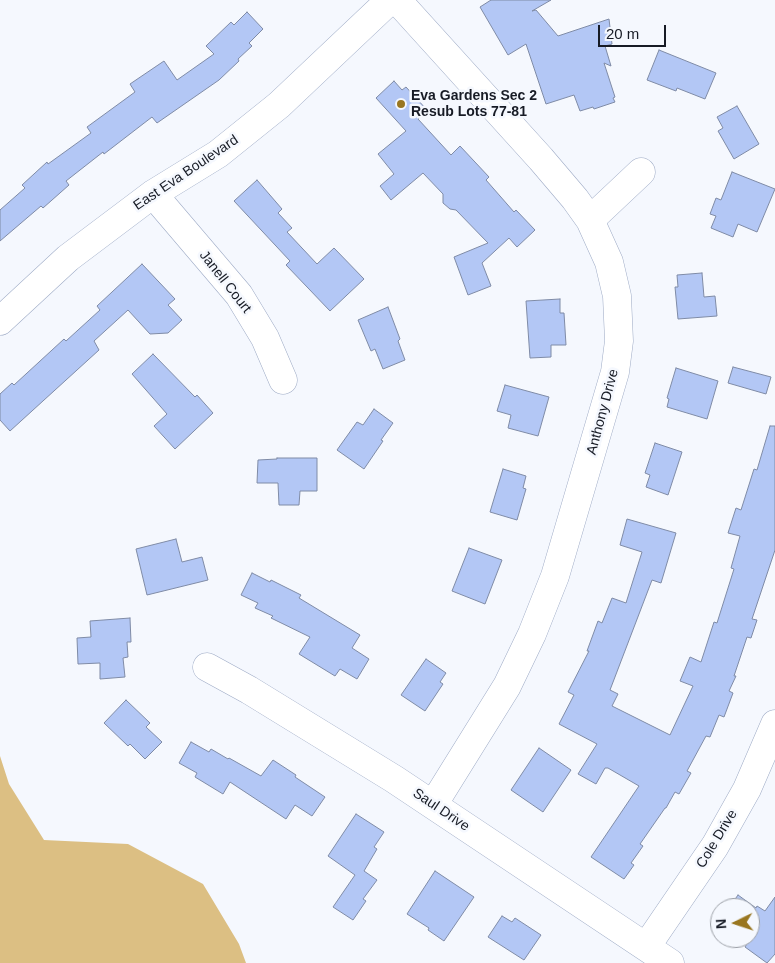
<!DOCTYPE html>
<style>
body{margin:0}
#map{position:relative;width:775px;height:963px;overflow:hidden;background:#f5f8fe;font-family:Arial,sans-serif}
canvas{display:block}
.north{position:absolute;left:710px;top:898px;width:50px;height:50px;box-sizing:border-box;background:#f5f8fe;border:1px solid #9ca0a7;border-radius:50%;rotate:266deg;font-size:14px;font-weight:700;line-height:20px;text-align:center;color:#171b25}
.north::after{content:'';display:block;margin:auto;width:18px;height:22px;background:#997620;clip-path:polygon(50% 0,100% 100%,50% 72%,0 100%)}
.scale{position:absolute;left:598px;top:25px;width:68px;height:22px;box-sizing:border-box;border:2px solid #171b25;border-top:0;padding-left:6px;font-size:15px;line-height:18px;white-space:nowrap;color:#171b25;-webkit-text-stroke:4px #f5f8fe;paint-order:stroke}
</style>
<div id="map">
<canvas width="775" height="963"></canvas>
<div class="north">N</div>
<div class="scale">20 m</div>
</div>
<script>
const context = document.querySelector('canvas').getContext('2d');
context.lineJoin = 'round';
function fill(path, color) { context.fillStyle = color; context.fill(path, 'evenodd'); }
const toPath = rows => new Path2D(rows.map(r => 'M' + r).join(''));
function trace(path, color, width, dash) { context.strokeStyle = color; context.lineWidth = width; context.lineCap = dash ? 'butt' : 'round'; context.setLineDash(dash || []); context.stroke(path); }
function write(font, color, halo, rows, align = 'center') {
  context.font = font + ' Arial,sans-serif'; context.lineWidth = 5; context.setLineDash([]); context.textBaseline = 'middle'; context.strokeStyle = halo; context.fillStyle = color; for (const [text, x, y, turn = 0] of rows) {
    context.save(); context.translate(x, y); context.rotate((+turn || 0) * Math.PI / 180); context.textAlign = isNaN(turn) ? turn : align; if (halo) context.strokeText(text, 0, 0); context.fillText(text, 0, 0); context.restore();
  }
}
fill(toPath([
 [0,756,9,784,44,840,128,844,203,884,239,944,246,963,0,963]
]), '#dcbf83');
const building = toPath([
 [491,0,551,0,532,11,536,10,558,36,609,19,612,44,605,46,611,66,604,63,615,97,613,98,615,102,594,109,593,107,580,111,574,95,546,104,526,44,508,55,480,7,491,0],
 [247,12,263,29,249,43,252,46,238,59,239,61,219,80,157,123,152,117,104,154,103,152,66,181,69,185,43,208,41,206,0,241,0,210,25,188,22,185,47,162,48,164,91,133,87,127,135,92,130,84,164,61,177,80,214,54,206,46,231,22,234,25,247,12],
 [659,50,716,73,705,99,677,88,676,91,647,80,659,50],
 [394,81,402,90,406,87,427,110,418,119,451,155,460,146,489,177,486,180,514,212,516,210,535,230,517,247,509,238,482,263,491,286,468,295,454,257,488,243,456,210,450,209,443,203,443,194,423,173,391,200,380,186,394,174,378,154,406,131,376,98,394,81],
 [737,106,759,144,734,159,718,131,723,128,717,117,737,106],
 [732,172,775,189,757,232,738,224,733,237,711,228,716,216,710,214,716,198,721,200,732,172],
 [257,180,282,209,278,213,292,228,287,232,317,264,334,248,364,279,330,311,286,265,290,261,234,201,257,180],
 [142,264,175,299,168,305,182,320,168,333,150,334,128,310,94,341,99,350,10,431,0,420,0,394,12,383,14,385,64,339,66,341,100,310,97,306,142,264],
 [702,273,704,297,715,296,717,316,678,319,675,287,678,287,677,275,702,273],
 [560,299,560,313,564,313,566,345,551,345,551,357,530,358,526,301,560,299],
 [388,307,400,339,398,341,405,360,383,369,375,349,371,351,358,320,388,307],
 [153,354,195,397,197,395,213,413,175,449,154,426,167,414,132,374,153,354],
 [733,367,771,377,766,394,728,383,733,367],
 [676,368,718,381,707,419,667,407,669,399,667,398,676,368],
 [505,385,549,397,538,436,508,428,511,415,497,411,505,385],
 [374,409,393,423,381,440,383,441,364,469,337,450,357,422,363,425,374,409],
 [770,426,775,426,775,550,752,619,757,620,751,638,747,637,734,676,736,676,729,691,733,693,724,717,719,715,710,737,706,736,687,771,691,773,679,794,675,792,666,808,665,808,640,844,643,846,631,863,634,865,624,879,591,857,639,786,608,768,605,768,596,784,578,774,597,744,559,724,574,695,568,692,589,651,587,651,598,621,602,623,612,598,626,603,642,552,620,545,627,519,676,533,661,583,652,580,610,690,618,694,612,706,670,735,693,686,680,681,690,657,701,662,714,622,717,623,734,569,731,568,740,536,728,533,736,508,741,510,754,469,757,470,770,426],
 [655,443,682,452,668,495,646,487,650,475,645,473,655,443],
 [277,458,317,458,317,491,300,491,299,505,279,505,278,483,257,483,258,460,277,459,277,458],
 [503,469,526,476,523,488,526,489,517,520,490,512,503,469],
 [176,539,182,562,202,557,208,580,147,595,136,549,176,539],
 [469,548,502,560,485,604,452,591,469,548],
 [252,573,270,582,271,580,301,595,299,598,360,635,352,648,369,659,357,679,340,669,335,676,299,654,310,637,271,618,273,616,255,608,258,603,241,595,252,573],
 [130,618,131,642,127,642,128,657,123,658,125,677,100,679,100,663,78,664,77,638,91,637,90,621,130,618],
 [426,659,446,673,440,682,443,684,425,711,401,695,426,659],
 [126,700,150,723,146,727,162,742,145,759,130,744,128,746,104,723,126,700],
 [191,742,209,752,211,749,228,759,229,758,261,776,273,760,296,775,295,777,325,797,312,816,295,805,286,819,230,782,223,794,195,777,197,773,179,763,191,742],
 [539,748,571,770,543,812,511,790,539,748],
 [356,814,384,832,374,847,377,849,364,871,377,880,363,899,366,901,353,920,333,907,355,875,328,856,356,814],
 [435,871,474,897,444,941,428,930,429,928,407,914,435,871],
 [738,895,756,908,757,906,765,911,775,897,775,954,767,963,745,947,748,942,742,938,750,938,750,908,729,908,738,895],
 [502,916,512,922,515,918,541,935,524,960,488,937,502,916]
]);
fill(building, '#b3c7f5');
trace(building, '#7f8ba6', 1);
const minor = toPath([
 [397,0,541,159,575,199,590,220,609,262,617,296,619,341,615,372,555,576,532,634,507,686,433,805],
 [153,194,239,295,265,338,283,380],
 [590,220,641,172],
 [0,321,68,258,153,194,218,154,279,105,390,0],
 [207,667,249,690,394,779,670,963],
 [646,947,715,846,747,789,775,724]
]);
trace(minor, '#9daac5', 29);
trace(minor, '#fff', 28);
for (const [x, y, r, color] of [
 [401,104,5,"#997620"]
]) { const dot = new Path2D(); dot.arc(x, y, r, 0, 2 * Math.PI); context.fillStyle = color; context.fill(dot); trace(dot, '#f5f8fe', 2); }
write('bold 14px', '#171b25', '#f5f8fe', [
 ["Eva Gardens Sec 2",411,96],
 ["Resub Lots 77-81",411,112]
], 'left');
write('14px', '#171b25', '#f5f8fe', [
 ["East Eva Boulevard",186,173,-34],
 ["Janell Court",225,282,52],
 ["Anthony Drive",603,412,-75],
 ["Saul Drive",441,810,34],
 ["Cole Drive",717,839,-59]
]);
</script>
